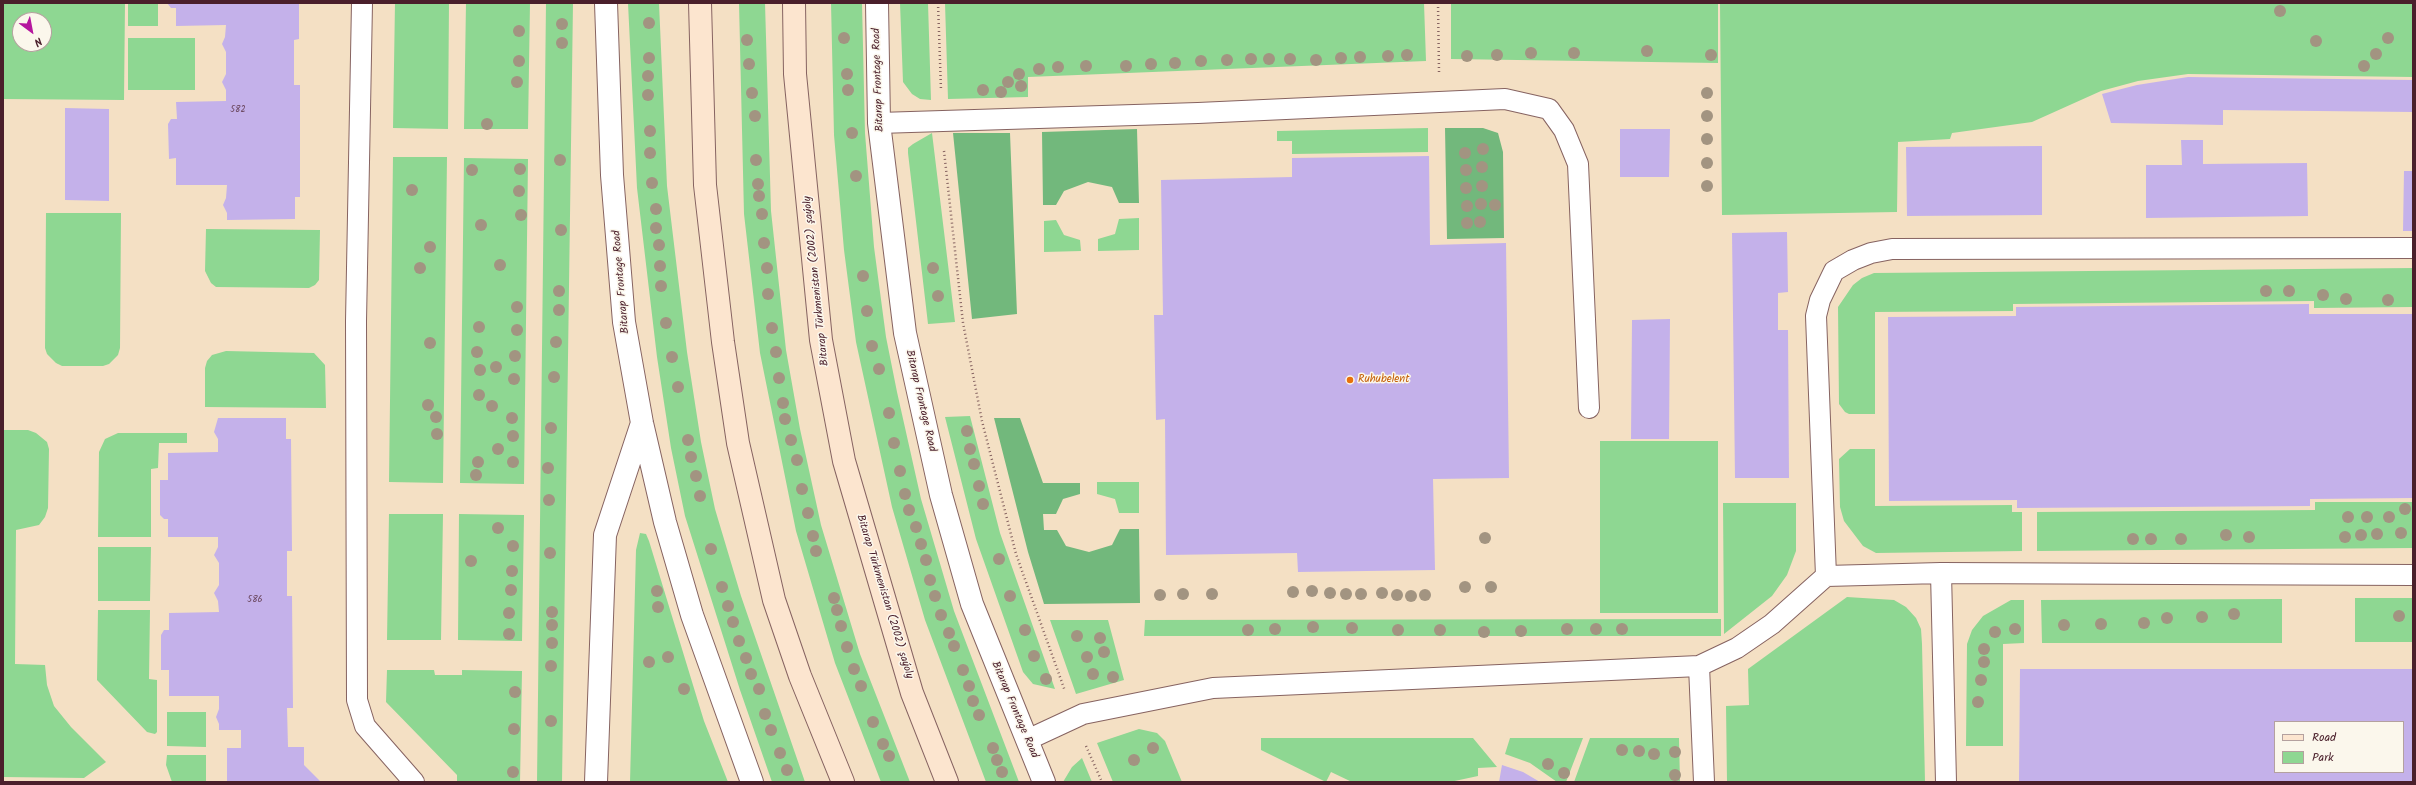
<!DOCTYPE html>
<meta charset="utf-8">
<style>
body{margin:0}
#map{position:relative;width:2416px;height:785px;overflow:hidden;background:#f4e0c4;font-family:Kalam,sans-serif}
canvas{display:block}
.frame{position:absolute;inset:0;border:4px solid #4a1f2b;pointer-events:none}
.legend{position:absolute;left:2274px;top:721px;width:130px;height:52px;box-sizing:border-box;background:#fbf7ec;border:1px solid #b4a19f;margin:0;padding:5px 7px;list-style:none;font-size:12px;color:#4a1f2b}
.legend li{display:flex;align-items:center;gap:8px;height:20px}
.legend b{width:20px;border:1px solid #b4a19f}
.north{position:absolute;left:12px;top:12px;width:40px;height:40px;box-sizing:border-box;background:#fbf7ec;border:1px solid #b4a19f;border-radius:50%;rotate:148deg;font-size:11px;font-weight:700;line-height:16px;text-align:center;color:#4a1f2b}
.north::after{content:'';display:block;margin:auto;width:14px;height:18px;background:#b5179e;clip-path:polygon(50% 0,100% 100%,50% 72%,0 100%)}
</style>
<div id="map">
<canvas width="2416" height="785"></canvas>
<div class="frame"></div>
<ul class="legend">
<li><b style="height:5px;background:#fce5cf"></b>Road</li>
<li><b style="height:11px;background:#8ed792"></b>Park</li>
</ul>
<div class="north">N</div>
</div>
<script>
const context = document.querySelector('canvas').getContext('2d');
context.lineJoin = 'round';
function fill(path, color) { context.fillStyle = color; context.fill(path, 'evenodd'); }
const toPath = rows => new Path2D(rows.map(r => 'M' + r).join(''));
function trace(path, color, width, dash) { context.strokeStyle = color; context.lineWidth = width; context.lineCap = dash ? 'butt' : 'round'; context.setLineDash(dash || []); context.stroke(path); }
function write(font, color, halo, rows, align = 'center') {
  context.font = font + ' Kalam,sans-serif'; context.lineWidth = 3; context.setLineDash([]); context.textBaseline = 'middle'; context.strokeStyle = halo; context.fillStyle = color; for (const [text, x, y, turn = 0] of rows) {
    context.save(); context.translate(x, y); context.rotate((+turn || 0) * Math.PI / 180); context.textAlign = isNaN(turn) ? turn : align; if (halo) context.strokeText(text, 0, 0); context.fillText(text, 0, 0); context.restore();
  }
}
fill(toPath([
 [3,3,125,3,124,100,3,99],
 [20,20,44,20,44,44,20,44],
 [128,3,158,3,158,26,128,26],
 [395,3,449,3,448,129,393,128],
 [466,3,530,3,528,129,464,129],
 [546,3,573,3,562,782,537,782],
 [628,3,659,3,667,186,687,352,701,442,715,509,741,596,805,782,772,782,740,690,685,516,671,448,657,357,637,188],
 [739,3,765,3,771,211,786,350,800,429,821,525,860,654,910,782,881,782,835,663,796,531,760,353,744,214],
 [831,3,862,3,865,133,874,247,886,337,897,392,921,499,954,611,1019,782,986,782,925,620,892,507,856,342,844,250,834,135],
 [900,3,928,3,931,100,920,99,912,94,903,82],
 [945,3,1424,3,1426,61,1028,77,1028,97,948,99],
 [1451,3,1718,3,1718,63,1451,59],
 [1720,3,2413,3,2413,77,2188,74,2138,81,2101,91,2032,122,1952,133,1950,139,1898,142,1897,212,1722,215],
 [128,38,195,38,195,90,128,90],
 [1428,128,1428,152,1292,154,1292,141,1277,141,1277,131],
 [932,133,955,322,928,324,908,153,908,148,913,144],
 [393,157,447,157,443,483,389,482],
 [464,158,528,159,524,484,460,483],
 [46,213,121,213,120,348,118,355,109,364,103,366,62,366,56,363,47,354,45,348],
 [1139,218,1139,250,1098,251,1098,239,1115,234,1119,219],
 [1056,220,1064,235,1080,240,1081,251,1044,252,1044,221],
 [206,229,320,230,319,280,315,285,309,288,216,287,211,283,205,271],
 [2413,268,2413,307,2314,308,2314,301,2013,304,2013,311,1875,312,1875,414,1849,414,1845,412,1839,404,1838,307,1853,285,1862,278,1874,273],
 [226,351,314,353,325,365,326,408,205,407,205,368,207,361,212,355],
 [970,416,1000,533,1055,689,1033,684,1023,672,976,539,945,417],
 [3,430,28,430,36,433,47,442,49,449,48,508,45,517,39,525,16,530,15,664,45,665,47,685,54,706,71,727,106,762,84,778,3,777],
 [118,433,187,433,187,443,159,443,158,468,151,469,151,537,98,537,99,452,105,439],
 [1600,441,1718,441,1718,613,1600,613],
 [1850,449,1875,449,1875,506,2012,505,2012,512,2022,512,2022,551,1876,553,1863,546,1844,521,1840,507,1839,459],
 [1097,482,1139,482,1139,513,1119,513,1115,499,1097,494],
 [2315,502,2413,502,2413,548,2037,551,2037,512,2315,510],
 [1723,503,1796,503,1796,551,1787,575,1772,596,1724,634],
 [389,514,443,514,441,640,387,640],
 [459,514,524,515,522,641,458,640],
 [640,533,646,534,649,541,704,721,728,782,630,782,636,550],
 [98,547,151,547,150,601,98,601],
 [1847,597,1894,600,1906,607,1916,618,1921,629,1922,644,1925,782,1727,782,1726,706,1749,705,1748,669],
 [2355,598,2413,598,2413,642,2355,642],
 [2282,599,2282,643,2042,643,2041,600],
 [2011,600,2024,600,2024,643,2003,644,2003,746,1966,746,1967,644,1972,630,1983,616],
 [98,610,150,610,149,679,157,680,157,732,155,734,147,732,97,680],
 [1721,619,1721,636,1144,636,1145,620],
 [1050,620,1108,620,1124,680,1076,694],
 [387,670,434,670,435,675,462,675,462,670,522,671,520,782,457,782,457,775,386,702],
 [167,712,206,712,206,747,167,746],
 [1139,729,1157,733,1165,741,1182,782,1113,782,1097,743],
 [1261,738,1473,738,1497,767,1478,768,1478,776,1450,782,1352,782,1331,772,1326,782,1261,750],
 [1510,738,1583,738,1566,782,1557,782,1530,763,1505,754],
 [1590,738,1679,738,1680,782,1574,782],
 [167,755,206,755,206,782,172,782,166,765],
 [1082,758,1092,782,1063,782,1072,767]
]), '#8ed792');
fill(toPath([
 [1445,128,1483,128,1498,133,1503,152,1504,238,1447,239],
 [1137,129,1139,203,1119,203,1112,187,1088,182,1064,191,1056,205,1043,205,1042,132],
 [953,133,1010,133,1017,314,972,319],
 [994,418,1020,418,1043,483,1080,483,1080,494,1063,499,1056,514,1043,514,1044,530,1057,530,1066,546,1089,552,1112,545,1120,529,1139,529,1140,603,1044,604,1028,552]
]), '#72b87c');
fill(toPath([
 [167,3,299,3,299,39,294,40,294,85,300,85,300,197,295,197,295,219,227,220,227,213,223,205,226,198,227,185,176,185,176,158,169,159,168,124,171,119,177,119,176,102,226,101,226,90,222,82,226,74,226,52,222,44,225,37,226,25,176,26,176,8,171,8],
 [2188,77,2413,80,2413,112,2223,110,2223,125,2111,123,2102,94,2137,85],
 [65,108,109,109,109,201,65,200],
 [1620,129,1670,129,1669,177,1620,177],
 [2181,140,2203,140,2203,164,2307,163,2308,216,2146,218,2146,165,2182,165],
 [2042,146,2042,215,1907,216,1906,147],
 [1429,156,1430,245,1506,243,1509,478,1433,479,1435,570,1298,572,1297,553,1166,555,1165,419,1156,420,1154,315,1163,315,1161,180,1292,177,1292,158],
 [2404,171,2413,171,2413,231,2403,231],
 [1787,232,1788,292,1778,293,1778,330,1788,330,1789,478,1735,478,1732,233],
 [2309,304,2309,314,2413,314,2413,498,2310,499,2310,506,2017,508,2017,500,1889,501,1888,317,2016,316,2016,307],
 [1670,319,1669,439,1631,439,1632,320],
 [218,418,286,418,286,439,291,439,292,551,287,551,287,596,292,596,293,708,287,708,288,747,304,747,304,765,321,782,227,782,227,748,241,748,241,730,219,730,219,724,216,717,219,709,219,696,169,696,169,670,161,670,161,635,164,630,169,630,169,613,219,612,218,601,214,593,219,585,219,563,214,555,218,547,218,537,168,537,168,519,164,519,160,515,160,480,168,480,168,453,218,452,218,439,214,432],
 [2020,669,2413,669,2413,782,2019,782],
 [2275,722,2403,722,2403,772,2275,772],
 [1502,765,1523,772,1540,782,1499,782]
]), '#c4b1ea');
const service = toPath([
 [362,3,356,321,357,700,365,726,414,782],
 [879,123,1198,113,1505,99,1549,109,1564,130,1578,164,1589,408],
 [1941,573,1946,782],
 [1826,576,1941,573,2413,575],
 [1699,666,1737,648,1772,624,1826,576,1816,316,1820,300,1834,271,1853,260,1871,253,1892,249,2413,248],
 [1027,740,1083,714,1213,688,1699,666,1704,782]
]);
const minor = toPath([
 [606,3,612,175,624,322,642,423,665,522,692,615,752,782],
 [877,3,879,123,905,333,941,495,972,604,1044,782],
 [596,782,605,535,642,423]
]);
const secondary = toPath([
 [700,3,705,185,723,342,738,443,774,600,800,676,843,782],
 [794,3,795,74,821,340,844,461,912,693,947,782]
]);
trace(service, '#866361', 22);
trace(minor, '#866361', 24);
trace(secondary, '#866361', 24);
trace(toPath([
 [938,3,941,90],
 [1438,3,1439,72],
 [944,151,963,323,982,421,1016,554,1065,691],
 [1086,746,1102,782]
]), '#866361', 2.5, [1, 3]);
trace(service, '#fff', 20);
trace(minor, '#fff', 22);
trace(secondary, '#fce5cf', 22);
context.fillStyle = '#a29481';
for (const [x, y] of [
 [2280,11],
 [649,23],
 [562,24],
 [519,31],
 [844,38],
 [2388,38],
 [747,40],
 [2316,41],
 [562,43],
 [1647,51],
 [1531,53],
 [1574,53],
 [2376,54],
 [1407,55],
 [1497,55],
 [1711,55],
 [1388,56],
 [1467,56],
 [1360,57],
 [649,58],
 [1341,58],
 [1251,59],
 [1269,59],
 [1290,59],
 [1227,60],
 [1316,60],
 [519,61],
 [1201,61],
 [1175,63],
 [749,64],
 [1151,64],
 [1086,66],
 [1126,66],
 [2364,66],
 [1058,67],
 [1039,69],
 [847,74],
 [1019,74],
 [648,76],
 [517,82],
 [1008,82],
 [1021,86],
 [848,90],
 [983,90],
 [1001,92],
 [752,93],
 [1707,93],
 [648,95],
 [755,116],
 [1707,116],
 [487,124],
 [650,131],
 [852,133],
 [1707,139],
 [1483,149],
 [650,153],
 [1465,153],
 [560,160],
 [756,160],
 [1707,163],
 [1482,167],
 [520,169],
 [472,170],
 [1466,170],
 [856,176],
 [652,183],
 [758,184],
 [1482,186],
 [1707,186],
 [1466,188],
 [412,190],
 [519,191],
 [759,196],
 [1481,204],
 [1495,205],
 [1467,206],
 [656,209],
 [762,214],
 [521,215],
 [1480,222],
 [1467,223],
 [481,225],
 [656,228],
 [561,230],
 [764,243],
 [659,245],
 [430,247],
 [500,265],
 [660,266],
 [420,268],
 [767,268],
 [933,268],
 [863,276],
 [661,286],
 [559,291],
 [2266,291],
 [2289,291],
 [768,294],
 [2323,295],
 [938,296],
 [2346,299],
 [2388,300],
 [517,307],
 [559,310],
 [867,311],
 [666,323],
 [479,327],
 [772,328],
 [517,330],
 [556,342],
 [430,343],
 [872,346],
 [477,352],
 [776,352],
 [515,356],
 [672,357],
 [496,367],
 [879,369],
 [480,370],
 [554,377],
 [779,378],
 [514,379],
 [678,387],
 [479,395],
 [783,403],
 [428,405],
 [492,406],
 [889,413],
 [436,417],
 [512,418],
 [785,419],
 [551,428],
 [967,431],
 [437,434],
 [513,436],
 [688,440],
 [791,440],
 [894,443],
 [498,449],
 [970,449],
 [691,457],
 [797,460],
 [478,462],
 [513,462],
 [974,464],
 [548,468],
 [900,471],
 [476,475],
 [696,476],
 [979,486],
 [802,489],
 [905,494],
 [700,496],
 [549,500],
 [983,504],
 [2405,509],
 [909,510],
 [808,513],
 [2348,517],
 [2367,517],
 [2389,517],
 [916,527],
 [498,528],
 [2401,533],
 [2377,534],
 [2226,535],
 [2361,535],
 [813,536],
 [2249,537],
 [2345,537],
 [1485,538],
 [2133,539],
 [2151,539],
 [2181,539],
 [921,544],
 [513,546],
 [711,549],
 [816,551],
 [550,553],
 [999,559],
 [926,560],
 [471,561],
 [512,571],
 [930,580],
 [722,587],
 [1465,587],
 [1491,587],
 [511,590],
 [657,591],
 [1312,591],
 [1293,592],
 [1330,593],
 [1382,593],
 [1183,594],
 [1212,594],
 [1346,594],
 [1361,594],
 [1160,595],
 [1397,595],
 [1425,595],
 [935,596],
 [1010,596],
 [1411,596],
 [834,598],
 [728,606],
 [658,607],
 [837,610],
 [552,612],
 [509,613],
 [2234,614],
 [941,615],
 [2399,616],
 [2202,617],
 [2167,618],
 [733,622],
 [2144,623],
 [2101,624],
 [552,625],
 [2064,625],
 [841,626],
 [1313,627],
 [1352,628],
 [1275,629],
 [1567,629],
 [1596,629],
 [1622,629],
 [2015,629],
 [1025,630],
 [1248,630],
 [1398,630],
 [1440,630],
 [1521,631],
 [1484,632],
 [1995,632],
 [949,633],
 [509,634],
 [1077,636],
 [1100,638],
 [739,641],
 [552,643],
 [954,646],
 [847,647],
 [1984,649],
 [1104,652],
 [1034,656],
 [668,657],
 [1087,657],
 [746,658],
 [649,662],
 [1984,662],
 [551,666],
 [854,669],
 [963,670],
 [751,674],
 [1093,674],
 [1113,677],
 [1046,679],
 [1981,680],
 [861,686],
 [969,686],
 [684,689],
 [759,689],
 [515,692],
 [973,701],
 [1978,702],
 [765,714],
 [979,715],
 [551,721],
 [873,722],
 [514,729],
 [771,730],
 [883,744],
 [993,748],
 [1153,748],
 [1622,750],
 [1639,751],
 [1675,752],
 [780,753],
 [1654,754],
 [889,756],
 [997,760],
 [1134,760],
 [1548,764],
 [787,770],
 [513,772],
 [1002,772],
 [1564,773],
 [1675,775]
]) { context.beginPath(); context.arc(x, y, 6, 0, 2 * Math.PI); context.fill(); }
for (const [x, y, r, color] of [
 [1350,380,4,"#e8710a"]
]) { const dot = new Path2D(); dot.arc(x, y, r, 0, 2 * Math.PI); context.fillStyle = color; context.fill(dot); trace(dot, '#fbf7ec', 1.5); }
write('9px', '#68445b', null, [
 ["582",238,110],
 ["586",255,600]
]);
write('11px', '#4a1f2b', '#fbf7ec', [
 ["Bitarap Frontage Road",879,80,-92],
 ["Bitarap Türkmenistan (2002) şaýoly",817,281,-96],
 ["Bitarap Frontage Road",622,282,-95],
 ["Bitarap Frontage Road",920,401,77],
 ["Bitarap Türkmenistan (2002) şaýoly",884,597,73],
 ["Bitarap Frontage Road",1014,710,67]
]);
write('11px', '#c56008', '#fbf7ec', [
 ["Ruhubelent",1358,380]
], 'left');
</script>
